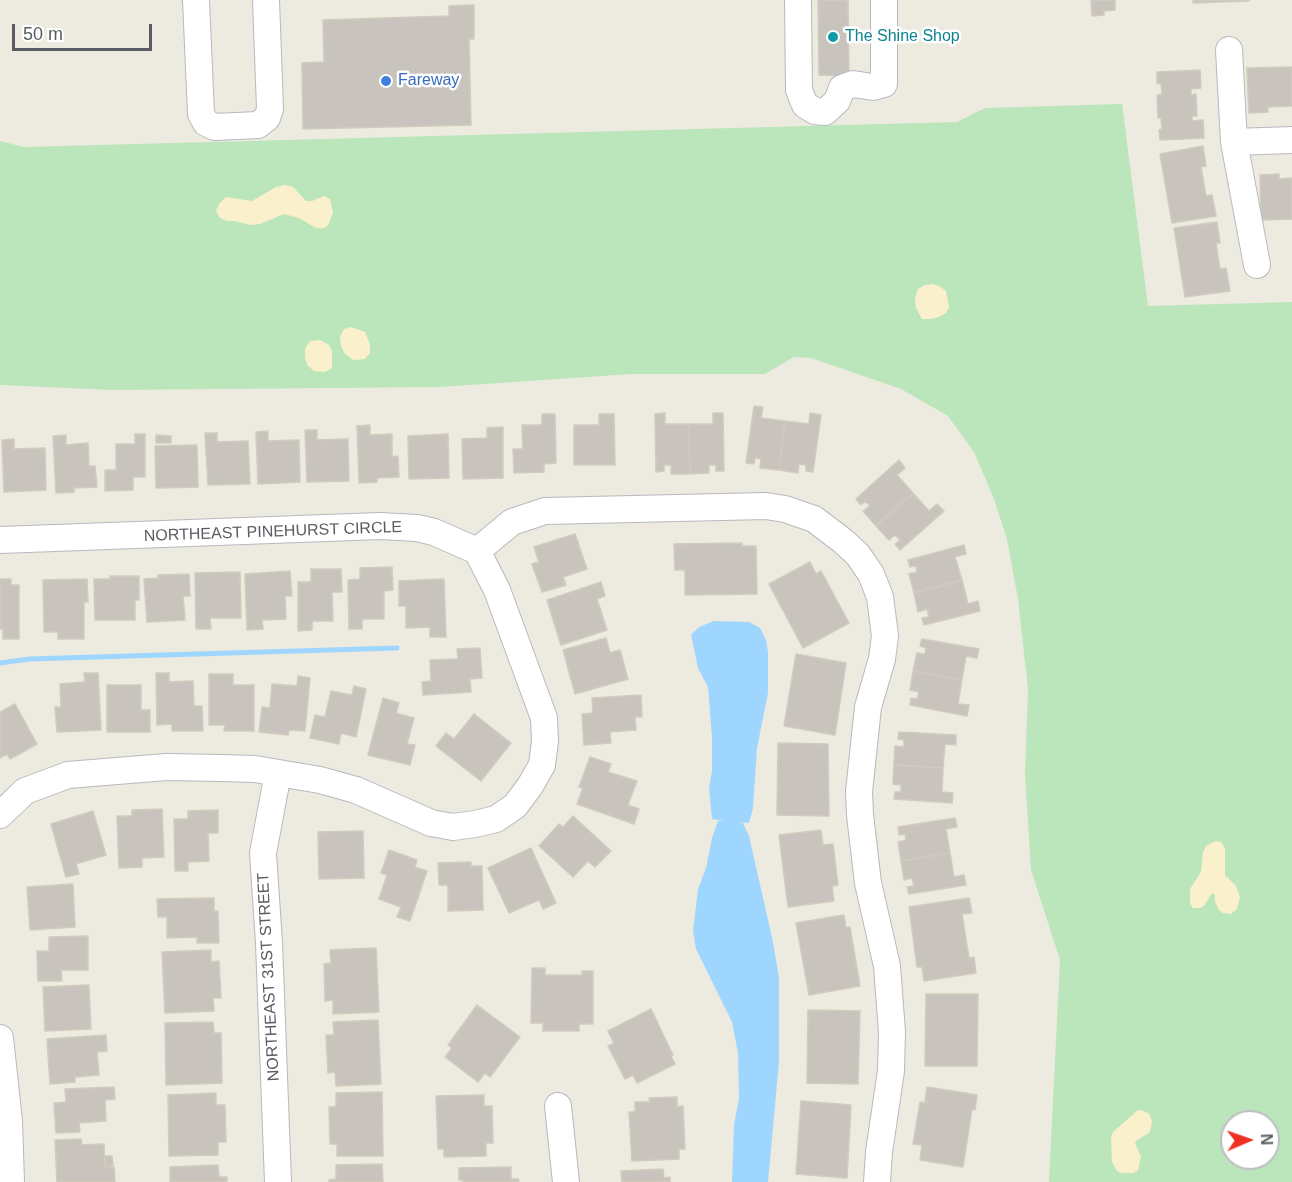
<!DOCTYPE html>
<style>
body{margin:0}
#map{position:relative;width:1292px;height:1182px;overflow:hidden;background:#edeae0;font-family:Helvetica,sans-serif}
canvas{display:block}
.north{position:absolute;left:1220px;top:1110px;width:60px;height:60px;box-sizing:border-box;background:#fff;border:2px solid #bdbec0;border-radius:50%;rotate:88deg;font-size:16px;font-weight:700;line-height:24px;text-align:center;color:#595d62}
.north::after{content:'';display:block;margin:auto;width:21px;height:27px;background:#f03023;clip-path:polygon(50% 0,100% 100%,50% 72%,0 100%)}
.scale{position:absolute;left:12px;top:24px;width:140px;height:27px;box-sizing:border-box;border:3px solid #595d62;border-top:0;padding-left:8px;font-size:18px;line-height:21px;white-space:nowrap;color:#595d62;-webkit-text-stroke:4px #fff;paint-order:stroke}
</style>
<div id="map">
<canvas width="1292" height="1182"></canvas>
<div class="north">N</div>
<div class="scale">50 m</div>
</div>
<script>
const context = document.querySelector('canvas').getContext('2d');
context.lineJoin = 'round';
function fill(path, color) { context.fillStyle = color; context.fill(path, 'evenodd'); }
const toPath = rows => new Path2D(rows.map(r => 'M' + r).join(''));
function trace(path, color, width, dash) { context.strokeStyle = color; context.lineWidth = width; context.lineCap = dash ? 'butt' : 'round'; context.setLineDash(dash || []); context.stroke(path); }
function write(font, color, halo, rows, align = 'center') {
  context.font = font + ' Helvetica,sans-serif'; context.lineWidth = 5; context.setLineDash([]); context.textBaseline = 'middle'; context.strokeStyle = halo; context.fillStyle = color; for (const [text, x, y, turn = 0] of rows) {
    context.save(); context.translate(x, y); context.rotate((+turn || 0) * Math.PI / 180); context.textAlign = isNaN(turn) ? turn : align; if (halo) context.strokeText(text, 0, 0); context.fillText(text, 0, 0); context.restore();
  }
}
fill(toPath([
 [1122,104,1148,306,1292,302,1292,1182,1049,1182,1060,960,1031,870,1025,774,1028,689,1018,599,1007,539,994,499,974,452,948,416,901,389,811,358,794,357,765,374,631,374,440,387,112,390,0,385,0,141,24,147,957,122,985,108],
 [1232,1122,1268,1122,1268,1158,1232,1158]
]), '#bbe6bb');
fill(toPath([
 [285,185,293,187,306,201,312,201,324,196,330,199,333,213,328,225,324,228,316,228,299,218,284,214,260,224,250,225,235,221,227,221,220,218,216,211,219,204,226,197,252,201,276,187],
 [932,284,939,286,946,291,949,307,946,313,939,317,931,319,922,319,916,308,915,298,918,289,925,285],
 [351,327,365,332,370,345,370,353,365,359,353,360,345,354,341,346,340,337,344,329],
 [320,340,329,345,332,351,332,368,325,372,314,371,308,366,305,358,305,349,310,341],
 [1216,841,1221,842,1225,848,1225,875,1236,886,1240,897,1237,909,1231,914,1223,913,1219,910,1215,902,1215,895,1212,893,1204,906,1200,908,1193,908,1190,904,1190,889,1201,872,1203,852,1206,846],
 [1138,1110,1144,1111,1149,1114,1152,1121,1151,1128,1149,1133,1137,1140,1135,1143,1141,1157,1138,1170,1134,1173,1122,1173,1117,1171,1112,1162,1111,1138,1113,1132]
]), '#fbf0cc');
fill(toPath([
 [714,621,749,622,760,628,766,640,768,652,768,693,757,748,753,808,749,823,735,822,743,823,749,836,773,942,779,978,779,1061,768,1182,732,1182,734,1125,739,1098,738,1053,732,1022,696,949,693,931,698,889,706,868,712,838,718,821,725,821,712,819,709,788,712,771,712,737,708,687,698,668,691,635,699,627]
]), '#9ed6ff');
trace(toPath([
 [0,663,29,659,397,648]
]), '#9ed6ff', 5);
const building = toPath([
 [818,0,848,0,849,76,819,75,818,0],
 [1091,0,1115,0,1115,10,1104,11,1104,15,1092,16,1091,0],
 [1193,0,1249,0,1249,1,1193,3,1193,0],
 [474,5,474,39,469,39,471,125,303,129,302,63,324,62,323,20,449,16,449,6,474,5],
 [1292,67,1292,106,1268,107,1268,112,1249,113,1247,68,1292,67],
 [1200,70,1201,88,1191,89,1191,95,1196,94,1197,116,1192,116,1192,121,1203,120,1204,138,1160,140,1159,130,1162,129,1161,118,1158,118,1157,95,1162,94,1161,83,1157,84,1157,72,1200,70],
 [1203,146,1206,166,1201,167,1206,196,1212,195,1216,216,1172,223,1160,154,1203,146],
 [1279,174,1279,179,1292,178,1292,219,1261,220,1260,175,1279,174],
 [1217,222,1220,243,1216,243,1220,269,1226,268,1230,291,1185,297,1174,228,1217,222],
 [754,406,763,407,761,418,785,421,779,470,760,468,761,459,755,458,754,464,746,463,754,406],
 [665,413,665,424,689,424,690,474,671,474,671,465,664,465,664,471,656,472,655,414,665,413],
 [713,413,723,413,724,471,716,471,716,465,709,465,709,473,690,474,689,424,713,424,713,413],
 [810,413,821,415,813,472,806,471,806,465,799,464,798,473,779,470,785,421,809,424,810,413],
 [542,414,555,414,556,463,544,464,544,472,514,473,513,449,523,449,522,425,542,425,542,414],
 [599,414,614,414,615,465,574,465,574,425,599,425,599,414],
 [370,425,370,435,392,434,392,457,398,456,399,477,377,478,377,482,359,483,357,426,370,425],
 [503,427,503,478,463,479,462,439,487,438,487,428,503,427],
 [305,430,317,430,317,440,348,439,349,481,307,482,305,430],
 [268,431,268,441,299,440,300,482,258,484,256,432,268,431],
 [205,433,217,433,217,442,248,441,250,484,208,485,205,433],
 [135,434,145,434,145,477,133,477,133,490,105,491,105,470,116,470,116,444,135,444,135,434],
 [448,434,449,478,409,479,408,436,448,434],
 [66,435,66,445,88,443,89,466,95,466,97,487,74,488,74,492,56,493,53,436,66,435],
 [156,435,171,436,171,443,156,443,156,435],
 [14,439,14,449,45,448,46,490,4,492,2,440,14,439],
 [197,445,198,487,156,488,155,446,197,445],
 [899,460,905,468,897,475,913,493,876,526,863,511,870,506,865,501,861,505,856,499,899,460],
 [913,493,929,511,937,504,944,511,900,550,895,544,900,540,895,535,889,540,876,526,913,493],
 [575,534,587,569,563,577,566,585,542,592,532,564,539,562,534,547,575,534],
 [742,543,742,546,756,546,757,594,685,595,685,570,675,570,674,544,742,543],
 [964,545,966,554,955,557,962,580,914,593,909,574,917,572,916,566,910,567,908,560,964,545],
 [810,562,816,574,821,571,849,623,803,648,769,584,810,562],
 [392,567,393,590,384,591,384,619,362,619,362,629,349,629,348,580,360,579,360,568,392,567],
 [311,569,341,569,342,592,332,592,333,621,312,621,312,630,298,631,298,582,311,582,311,569],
 [290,571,292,596,285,596,286,619,262,620,263,629,247,630,245,574,290,571],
 [240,572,241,618,210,618,211,629,196,629,195,573,240,572],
 [189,574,190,596,183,596,185,620,147,622,144,579,158,578,158,575,189,574],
 [110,576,139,576,139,600,135,600,135,620,95,620,94,579,110,579,110,576],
 [0,579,11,579,11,585,19,585,19,639,3,639,3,629,0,629,0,579],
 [87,579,88,602,84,602,84,639,58,639,58,632,44,632,43,580,87,579],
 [444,579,446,637,430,637,430,627,406,628,406,606,399,606,399,581,444,579],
 [962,580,968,604,978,601,980,611,924,625,922,618,929,617,927,609,918,612,914,593,962,580],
 [601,582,605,596,597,599,607,630,561,645,547,600,601,582],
 [606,638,610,653,620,650,628,679,575,694,563,650,606,638],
 [922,639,979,649,977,658,966,656,962,680,913,671,917,653,925,654,926,648,920,646,922,639],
 [480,648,482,678,470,679,471,692,423,695,422,682,431,681,430,660,458,659,457,649,480,648],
 [796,654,846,663,835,735,784,726,796,654],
 [913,671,962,680,958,704,969,705,967,716,910,705,911,698,917,699,919,692,910,690,913,671],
 [84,673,98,673,101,730,57,732,55,707,61,707,60,684,85,682,84,673],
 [156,673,169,673,169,682,193,681,194,706,202,706,203,731,172,731,172,724,157,725,156,673],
 [209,674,233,674,233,685,254,685,254,731,224,731,225,725,209,725,209,674],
 [298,676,310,678,305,731,289,730,288,735,259,732,262,707,270,708,272,684,297,686,298,676],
 [107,685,141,685,141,710,150,710,150,732,107,732,107,685],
 [354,686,366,689,356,737,341,733,339,744,310,738,315,715,325,717,331,691,352,695,354,686],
 [641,695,642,717,635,717,636,730,610,732,611,743,584,745,582,714,593,713,592,698,641,695],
 [383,698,399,703,396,713,414,718,407,744,415,745,410,765,368,755,383,698],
 [15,704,37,744,10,759,7,754,0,758,0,712,15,704],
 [474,714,511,743,481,781,436,746,446,733,454,739,474,714],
 [899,732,956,735,956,745,945,744,943,768,894,765,895,746,904,747,904,740,898,739,899,732],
 [778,743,828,744,829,816,777,815,778,743],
 [590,757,611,764,608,772,637,781,628,805,639,809,634,824,577,804,583,788,579,787,590,757],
 [894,765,943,768,942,792,953,793,952,803,894,799,895,792,901,792,901,785,893,784,894,765],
 [162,809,164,857,142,858,142,867,119,868,117,816,132,816,132,810,162,809],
 [218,810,218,833,208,833,209,861,188,862,188,871,175,871,174,819,188,819,188,811,218,810],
 [93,811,106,855,76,864,79,874,66,877,51,824,93,811],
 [573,816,611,851,595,867,588,861,573,877,539,846,559,824,563,827,573,816],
 [955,818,957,827,946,829,950,853,901,861,898,842,906,840,905,834,899,835,898,827,955,818],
 [821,830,823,845,833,844,838,885,832,886,834,901,788,907,779,835,821,830],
 [363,831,364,878,319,879,318,832,363,831],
 [531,848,556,903,543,909,539,900,509,913,488,868,531,848],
 [389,850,417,860,415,867,427,871,410,921,397,917,401,907,379,899,387,875,381,873,389,850],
 [950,853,954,877,964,875,966,885,909,894,907,887,914,886,912,878,904,880,901,861,950,853],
 [471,862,471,866,482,866,483,910,448,911,448,885,439,885,438,863,471,862],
 [73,884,75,927,30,930,27,887,73,884],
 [214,898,214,911,218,911,219,943,197,943,197,937,167,938,167,917,158,917,157,899,214,898],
 [969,898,972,913,962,914,969,958,974,957,976,973,924,981,922,967,917,967,909,907,969,898],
 [844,915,846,928,850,927,860,986,809,995,796,923,844,915],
 [88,936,88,970,61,970,62,981,38,981,37,951,49,951,49,937,88,936],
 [376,948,379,1012,333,1014,333,1000,325,1001,324,964,331,963,330,950,376,948],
 [211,950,211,962,219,961,221,998,213,998,214,1011,165,1013,162,952,211,950],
 [532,968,545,968,545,975,582,975,582,971,593,971,593,1024,579,1024,579,1031,543,1031,543,1023,531,1023,532,968],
 [89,985,91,1029,45,1031,43,987,89,985],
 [926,994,978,994,977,1066,925,1066,926,994],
 [477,1005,520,1037,490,1077,485,1073,478,1082,445,1057,452,1048,448,1045,477,1005],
 [651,1009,673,1055,671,1056,675,1064,637,1083,633,1075,625,1079,608,1046,614,1043,608,1031,651,1009],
 [808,1010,860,1011,858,1084,807,1083,808,1010],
 [378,1020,381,1084,336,1086,335,1072,328,1073,326,1035,334,1035,333,1022,378,1020],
 [213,1022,214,1033,221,1033,222,1083,166,1085,165,1023,213,1022],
 [106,1035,107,1051,97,1052,99,1075,75,1077,75,1082,50,1084,47,1039,106,1035],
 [114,1087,115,1099,105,1100,106,1121,79,1123,80,1132,56,1133,54,1103,66,1102,65,1089,114,1087],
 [927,1087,977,1095,975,1110,972,1109,963,1167,920,1160,922,1145,913,1144,920,1102,928,1103,925,1101,927,1087],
 [382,1092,383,1156,337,1156,337,1144,330,1144,329,1107,336,1107,336,1093,382,1092],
 [216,1093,216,1105,225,1105,226,1142,218,1142,218,1155,169,1156,168,1095,216,1093],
 [484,1095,484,1106,492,1106,493,1143,486,1143,486,1156,444,1157,444,1149,438,1149,436,1096,484,1095],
 [677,1097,677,1107,683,1106,685,1149,679,1149,679,1159,632,1161,629,1112,635,1112,635,1102,650,1102,649,1098,677,1097],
 [801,1101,851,1105,847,1178,796,1174,801,1101],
 [81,1139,82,1145,104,1144,105,1167,114,1167,115,1182,57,1182,55,1140,81,1139],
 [105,1156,112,1156,113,1165,106,1166,105,1156],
 [382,1164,383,1182,329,1182,329,1180,336,1179,336,1165,382,1164],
 [218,1165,219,1177,227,1177,227,1182,170,1182,170,1167,218,1165],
 [511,1167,511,1179,518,1179,519,1182,463,1182,463,1180,459,1180,459,1168,511,1167],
 [663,1169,664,1178,670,1177,670,1182,622,1182,621,1171,663,1169]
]);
fill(building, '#c8c4bd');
trace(building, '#d1cbbe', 1.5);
const minor = toPath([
 [196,0,201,114,206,123,215,127,258,125,267,118,270,109,266,0],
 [798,0,799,90,805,105,815,111,825,112,837,101,842,88,853,84,873,87,884,84,884,0],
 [1229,50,1234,142,1257,265],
 [1234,142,1292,140],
 [0,540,380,526,417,528,434,532,477,551,497,590,544,718,545,741,542,765,530,786,515,806,496,819,475,824,453,827,431,823,356,790,320,780,255,769,221,768,166,767,68,775,25,791,0,815],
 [477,551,512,522,545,511,766,506,785,509,814,519,843,541,858,555,871,574,880,597,885,636,882,659,868,707,859,792,860,815,868,883,887,966,892,1032,891,1071,879,1152,877,1182],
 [0,1038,9,1121,11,1182],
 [558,1106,566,1182],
 [278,1182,269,943,263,853,278,773]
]);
trace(minor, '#b6b9be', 28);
trace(minor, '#fff', 26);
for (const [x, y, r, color] of [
 [833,37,6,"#0f9aa8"],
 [386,81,6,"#3f7fe0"]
]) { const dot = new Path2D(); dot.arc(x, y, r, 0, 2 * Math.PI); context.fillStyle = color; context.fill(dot); trace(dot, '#fff', 2); }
write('16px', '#0d838f', '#fff', [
 ["The Shine Shop",845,37]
], 'left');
write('16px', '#366cbe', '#fff', [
 ["Fareway",398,81]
], 'left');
write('16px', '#595d62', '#fff', [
 ["NORTHEAST PINEHURST CIRCLE",273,532,-2],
 ["NORTHEAST 31ST STREET",269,977,-93]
]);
</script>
